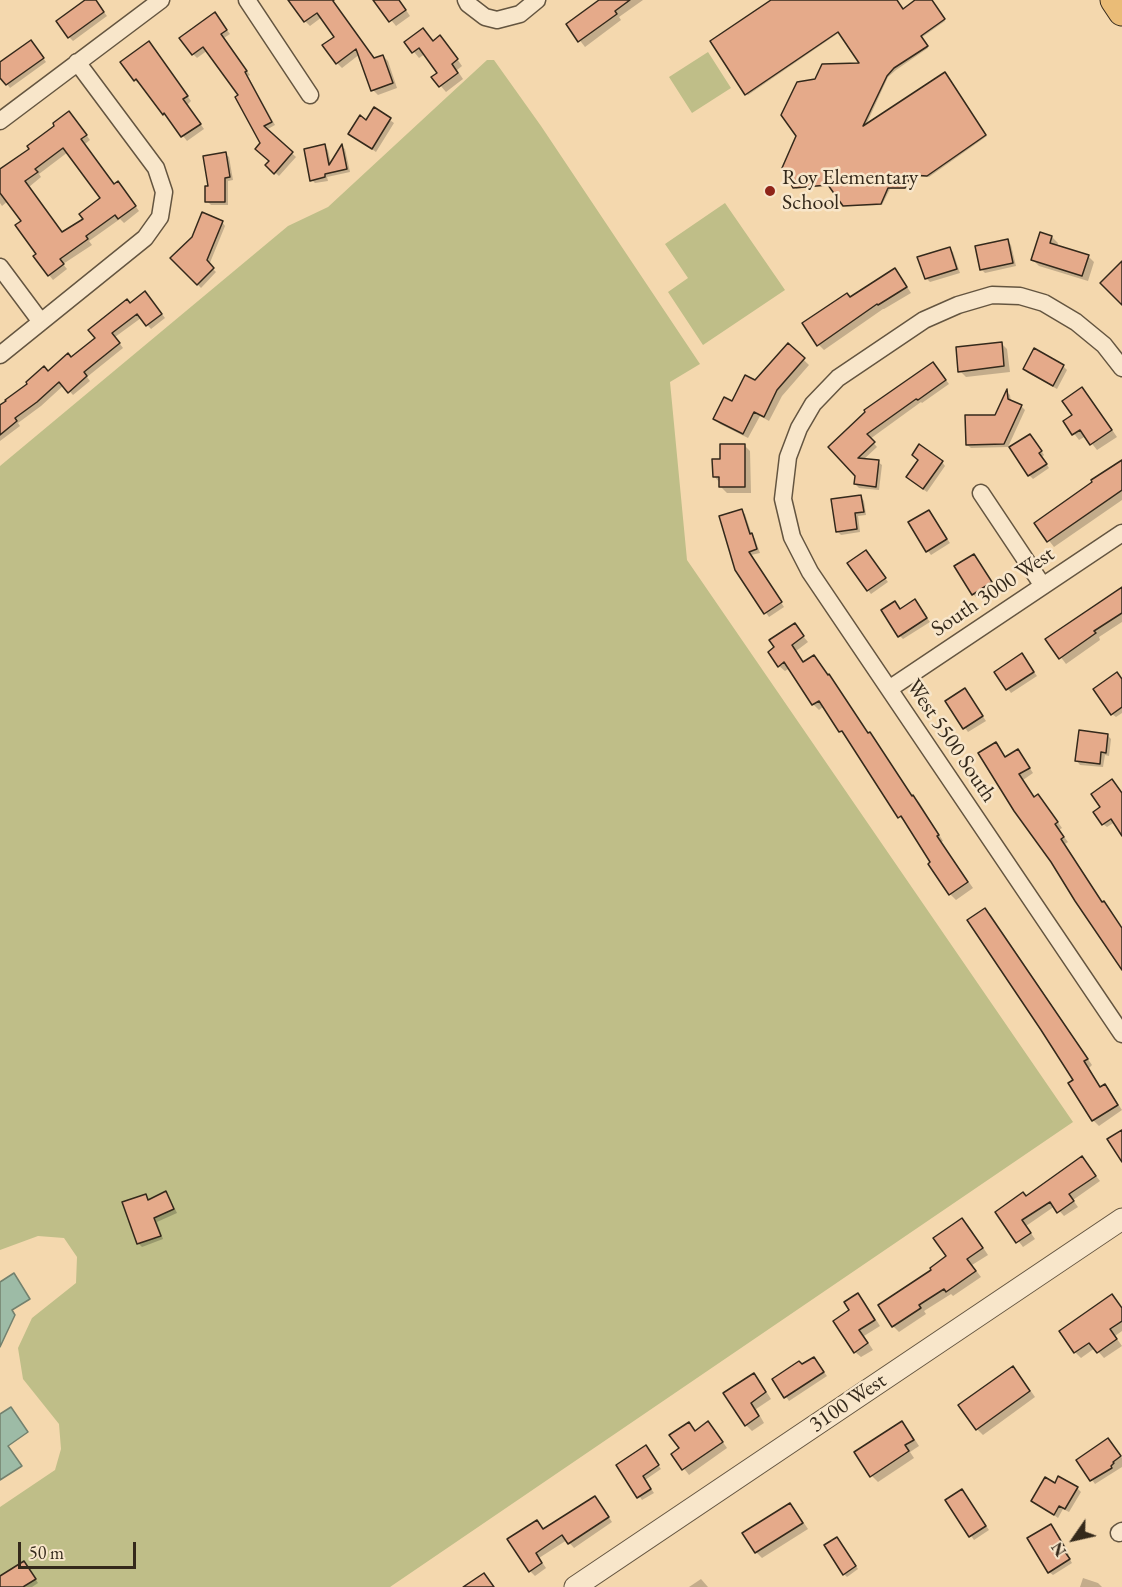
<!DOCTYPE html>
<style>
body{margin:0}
#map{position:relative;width:1122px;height:1587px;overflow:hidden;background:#f4d8ae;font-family:"EB Garamond",serif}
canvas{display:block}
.north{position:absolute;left:1044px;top:1509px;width:60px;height:60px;-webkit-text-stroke:4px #f8e6ca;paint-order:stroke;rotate:236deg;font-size:16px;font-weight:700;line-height:24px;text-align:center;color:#34291b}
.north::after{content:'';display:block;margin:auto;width:21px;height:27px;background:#34291b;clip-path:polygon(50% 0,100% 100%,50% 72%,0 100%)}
.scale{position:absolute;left:18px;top:1542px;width:118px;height:27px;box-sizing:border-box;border:3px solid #34291b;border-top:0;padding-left:8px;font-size:18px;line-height:21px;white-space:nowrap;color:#34291b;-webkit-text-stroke:4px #f8e6ca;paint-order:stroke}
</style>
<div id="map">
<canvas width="1122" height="1587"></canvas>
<div class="north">N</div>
<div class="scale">50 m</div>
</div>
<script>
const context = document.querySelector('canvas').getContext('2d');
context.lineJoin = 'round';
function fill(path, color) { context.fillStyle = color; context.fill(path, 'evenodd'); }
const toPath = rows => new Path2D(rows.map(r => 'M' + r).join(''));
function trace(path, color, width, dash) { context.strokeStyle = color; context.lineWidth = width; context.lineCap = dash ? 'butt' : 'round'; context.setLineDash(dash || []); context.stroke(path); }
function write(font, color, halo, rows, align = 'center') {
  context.font = font + ' "EB Garamond",serif'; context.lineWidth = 5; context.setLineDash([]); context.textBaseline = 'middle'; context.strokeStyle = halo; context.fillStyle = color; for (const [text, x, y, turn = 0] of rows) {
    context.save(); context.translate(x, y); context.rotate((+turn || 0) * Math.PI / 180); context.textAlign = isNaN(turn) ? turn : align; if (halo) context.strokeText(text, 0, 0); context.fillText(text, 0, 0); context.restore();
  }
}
fill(toPath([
 [708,52,731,88,692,113,669,77],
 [487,60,494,60,541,126,700,364,670,382,687,560,1073,1122,390,1587,0,1587,0,1507,55,1470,61,1449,59,1424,23,1379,18,1348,32,1318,76,1283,77,1257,64,1238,38,1236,0,1250,0,466,288,226,328,207],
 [725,203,785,290,703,345,668,292,688,278,665,244]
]), '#bfbe88');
const water = toPath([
 [14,1273,30,1299,12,1310,15,1315,0,1347,0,1282,14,1273],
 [11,1407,28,1432,8,1446,22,1466,0,1480,0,1414,11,1407]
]);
fill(water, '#9dbba6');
trace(water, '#73816e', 1.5);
fill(toPath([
 [87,0,95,0,107,16,73,41,69,37],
 [297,0,332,0,375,59,383,56,388,61,397,88,378,95,373,90,360,54,342,68,337,63,336,37,322,17,310,26,305,21],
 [375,0,399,0,410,16,396,26],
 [602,0,643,0,619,17,621,20,585,47,568,25],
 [774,0,896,0,903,10,918,0,931,0,945,21,921,38,928,48,896,70,888,77,865,127,946,75,987,136,929,177,912,176,906,189,890,189,882,205,846,206,830,185,796,189,795,187,798,136,816,81,862,64,840,32,748,95,746,94],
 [218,18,230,34,224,38,250,75,248,76,275,125,266,130,296,157,279,176,267,165,271,161,240,96,208,50,197,58,193,54],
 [406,42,446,43,462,66,457,70,463,79,446,92,433,77,439,73,425,54,419,58],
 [34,45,46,62,10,88,0,75,0,64],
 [154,48,191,101,187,105,204,129,187,141,169,118,164,114,141,84,140,85,135,80],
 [374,109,394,123,376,152,350,134,367,122],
 [74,118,90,140,85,144,115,185,122,187,139,211,124,223,120,219,89,241,92,245,63,264,67,269,53,280,49,275,23,222,8,201,2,206,0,203,0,170],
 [68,152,103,199,85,219,63,234,29,187,41,177,39,174],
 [324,146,328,150,331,164,342,147,345,149,350,172,327,177,328,181,315,183,312,180],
 [225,154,229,157,233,180,228,181,228,205,211,205,207,201,210,188],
 [222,222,225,226,209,265,216,272,201,288,172,258],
 [1052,237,1058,243,1057,246,1088,256,1094,262,1088,281,1039,266,1033,260],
 [1008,241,1011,245,1016,266,985,273,981,269],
 [949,248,953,252,960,273,930,282,926,278],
 [895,270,900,276,911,293,884,309,883,309,824,350,819,345,851,298],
 [149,297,165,318,151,329,141,318,115,337,123,348,87,377,90,381,73,395,64,385,41,406,18,423,20,426,0,441,0,407,48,372,71,359,97,338,131,304],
 [1001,343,1007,349,1010,372,966,377,960,371],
 [788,345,809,365,782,396,769,421,760,416,748,438,720,424,715,419,755,382],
 [1063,366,1067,370,1057,389,1028,373,1024,369],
 [937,368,949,384,922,403,921,402,870,439,877,447,863,460,878,462,882,465,879,490,859,488,855,484,856,476,830,447],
 [1082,389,1088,395,1117,437,1097,450,1086,436,1079,440,1065,422,1074,415],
 [1007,392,1010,395,1011,402,1021,406,1025,410,1008,447,971,448,967,445,996,416],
 [1034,439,1044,455,1042,457,1049,468,1033,479,1029,475],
 [744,445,750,451,751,493,727,493,721,487,720,483,714,476,721,460],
 [920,460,942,462,945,466,927,492,911,481],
 [1122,462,1122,500,1054,547,1036,524],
 [861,497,864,501,866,515,858,516,860,532,841,535,837,531],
 [742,511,745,514,752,535,755,539,760,553,751,555,784,607,769,617,736,569],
 [932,515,950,543,931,555,928,551],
 [866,552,888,582,871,594,868,590],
 [977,559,994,587,977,598,973,594],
 [1122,590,1122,622,1099,637,1100,640,1066,664,1047,639],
 [918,605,930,622,903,639,900,636,900,610],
 [794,625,808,642,796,651,804,663,813,657,834,682,869,735,875,740,912,796,919,802,943,841,941,842,973,888,956,900,950,894,933,863,905,822,900,817,824,706,819,710,813,704,790,668,785,671,779,666],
 [1022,655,1037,676,1011,693,996,672],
 [1122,679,1122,713,1116,717,1112,714],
 [968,694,986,721,968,732,947,702],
 [1107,735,1111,739,1109,756,1105,755,1103,767,1080,765,1077,761],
 [996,744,1006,758,1017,751,1022,756,1033,773,1023,780,1035,798,1038,796,1043,801,1062,828,1059,830,1068,842,1065,844,1103,903,1108,908,1122,928,1122,967],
 [1122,791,1122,833,1115,822,1107,827,1103,824],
 [985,910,991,915,1092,1065,1089,1068,1101,1088,1105,1086,1110,1092,1122,1110,1099,1126,1093,1120,1075,1081],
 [1082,1158,1100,1181,1073,1200,1078,1207,1064,1216,1055,1206,1026,1226,1035,1239,1023,1247,997,1213,1026,1197],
 [165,1193,169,1197,177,1213,157,1222,163,1239,142,1247,138,1243,145,1196,150,1201],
 [962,1219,968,1225,988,1255,972,1265,981,1277,953,1296,951,1294,924,1311,926,1314,899,1332,893,1326,933,1271,948,1257],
 [858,1295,864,1301,880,1326,864,1336,873,1350,861,1357,855,1352,851,1311],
 [1112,1296,1122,1308,1122,1331,1115,1336,1122,1346,1104,1358,1095,1348,1081,1358,1075,1352],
 [817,1362,827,1376,789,1401,774,1379],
 [1013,1368,1019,1374,1035,1397,983,1435,977,1429],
 [754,1375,759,1380,771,1399,756,1409,764,1423,752,1431,746,1425],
 [902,1423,908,1429,919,1446,910,1452,914,1458,878,1482,872,1476],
 [689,1424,696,1432,714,1429,727,1448,689,1475,673,1454,681,1449],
 [1111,1443,1122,1458,1122,1467,1095,1484,1078,1460],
 [649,1451,661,1469,645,1480,654,1493,642,1500,618,1466],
 [1055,1485,1077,1488,1081,1492,1069,1512,1063,1509,1058,1518,1032,1500],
 [962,1491,989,1530,974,1540,947,1501],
 [599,1502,612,1522,574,1548,567,1540,539,1558,546,1568,535,1576,530,1571,537,1522,544,1530],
 [790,1505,796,1511,808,1529,762,1558,756,1552],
 [1054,1530,1069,1555,1068,1556,1072,1563,1053,1575,1049,1572],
 [837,1538,858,1569,847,1577,844,1574],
 [27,1566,38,1583,32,1587,0,1587,0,1578],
 [1083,1578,1098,1583,1102,1587,1080,1587],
 [701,1579,708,1587,689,1587]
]), '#0003');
const building = toPath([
 [85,0,96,0,104,12,68,38,56,21,85,0],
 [288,0,334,0,333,1,374,58,383,55,393,83,371,91,356,49,336,64,322,45,334,37,317,13,304,22,288,0],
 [373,0,399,0,406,10,389,22,373,0],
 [599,0,630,0,615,11,617,14,578,42,566,24,599,0],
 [771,0,897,0,903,9,915,0,932,0,945,19,921,36,928,46,894,68,887,76,863,126,945,72,986,135,927,176,911,175,905,188,888,188,881,204,843,206,828,185,793,188,782,168,796,136,781,115,797,82,815,79,822,64,859,63,838,32,745,95,710,41,771,0],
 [215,12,227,30,221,34,247,71,245,72,272,122,264,126,293,152,274,174,265,165,269,161,255,149,260,143,235,97,238,95,203,47,192,55,179,38,215,12],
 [423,28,433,41,440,35,458,59,452,64,458,73,439,87,431,77,437,73,419,48,412,53,404,42,423,28],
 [31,40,44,58,6,85,0,78,0,62,31,40],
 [149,41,188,96,183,99,201,124,181,137,164,113,163,115,136,79,134,81,120,62,149,41],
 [374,107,391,118,372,149,348,134,360,115,366,120,374,107],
 [69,111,87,135,81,139,114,184,118,181,136,206,118,219,115,215,86,236,88,239,60,259,64,264,48,276,33,256,36,254,15,225,21,221,0,193,0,169,29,149,27,146,54,126,53,123,69,111],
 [63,148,100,198,79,214,83,219,62,232,25,181,38,172,35,169,63,148],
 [325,144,329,165,342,144,347,169,325,174,325,177,310,181,304,149,325,144],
 [226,152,230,177,225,178,225,202,205,202,205,186,208,186,203,156,226,152],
 [202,212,223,221,207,260,214,268,197,285,170,258,192,237,202,212],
 [1040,232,1052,236,1050,243,1089,255,1082,276,1031,260,1040,232],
 [1008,239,1013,263,980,270,975,246,1008,239],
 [950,247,957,269,925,279,917,257,950,247],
 [1122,261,1122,305,1100,283,1122,261],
 [895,268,907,287,878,305,877,304,817,346,802,323,847,293,850,297,895,268],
 [145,291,162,314,146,326,137,314,112,333,120,343,84,372,87,376,68,393,59,382,37,402,15,418,17,421,0,435,0,405,6,401,5,400,27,384,26,382,44,366,48,371,68,353,71,357,95,338,88,330,127,299,130,303,145,291],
 [1002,342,1004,366,958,372,956,347,1002,342],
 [788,343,805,358,777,390,764,417,754,412,743,434,713,419,724,397,732,401,745,375,755,380,788,343],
 [1034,348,1064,365,1053,386,1023,369,1034,348],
 [933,362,946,380,918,400,916,399,867,434,875,442,858,458,879,460,876,487,854,484,855,476,828,447,865,412,864,410,933,362],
 [1082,387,1112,430,1090,445,1080,430,1072,435,1063,421,1072,415,1062,401,1082,387],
 [1007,389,1008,399,1022,405,1004,444,966,445,965,415,995,415,1007,389],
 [1030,434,1042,451,1039,453,1047,464,1028,476,1009,447,1030,434],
 [720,444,745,444,745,487,719,487,719,477,713,477,712,459,720,459,720,444],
 [919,444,943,461,923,489,906,477,918,460,912,455,919,444],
 [1122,460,1122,490,1047,542,1034,523,1092,482,1091,480,1122,460],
 [861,495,864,512,855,513,857,529,836,532,831,499,861,495],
 [742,509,750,534,752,533,757,549,749,552,782,602,764,614,735,570,719,516,742,509],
 [929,510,947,539,926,552,908,522,929,510],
 [866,550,886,578,867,591,847,563,866,550],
 [974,554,992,582,972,595,954,566,974,554],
 [1122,587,1122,613,1094,631,1096,633,1059,659,1045,639,1122,587],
 [915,599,927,618,898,637,881,610,895,601,900,609,915,599],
 [795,623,804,636,792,645,803,662,814,655,828,675,829,674,868,733,870,732,912,796,913,795,939,835,937,836,968,882,949,895,928,864,930,862,901,816,898,818,842,731,839,732,819,701,812,705,784,662,778,667,768,652,774,647,769,640,795,623],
 [1022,653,1034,672,1006,690,994,672,1022,653],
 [1117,672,1122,679,1122,707,1111,715,1093,689,1117,672],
 [965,688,983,716,963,729,945,701,965,688],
 [1079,730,1108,734,1106,753,1101,752,1100,764,1075,761,1079,730],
 [996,742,1005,757,1018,749,1030,768,1019,774,1034,797,1038,794,1058,822,1055,824,1064,837,1061,839,1102,902,1104,901,1122,928,1122,970,1075,901,1051,862,1014,811,978,753,996,742],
 [1112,779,1122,793,1122,836,1111,819,1102,825,1093,812,1100,807,1091,794,1112,779],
 [985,908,1088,1059,1084,1061,1100,1087,1105,1084,1118,1105,1092,1121,1068,1083,1073,1080,1041,1030,967,920,985,908],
 [1122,1130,1122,1162,1107,1139,1122,1130],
 [1082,1156,1096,1176,1069,1194,1074,1201,1057,1213,1050,1202,1022,1220,1031,1233,1016,1243,995,1212,1023,1192,1026,1196,1082,1156],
 [166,1191,174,1209,154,1218,161,1236,137,1244,122,1202,146,1194,148,1200,166,1191],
 [962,1218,983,1248,967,1259,976,1271,946,1292,944,1289,919,1305,921,1308,892,1327,878,1305,931,1270,930,1268,946,1256,933,1238,962,1218],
 [858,1293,875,1320,859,1330,868,1343,854,1353,833,1321,849,1310,844,1302,858,1293],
 [1112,1294,1122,1308,1122,1321,1110,1329,1117,1339,1097,1353,1089,1343,1074,1353,1059,1331,1112,1294],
 [814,1357,824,1372,784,1398,772,1379,799,1361,802,1364,814,1357],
 [1013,1366,1030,1391,976,1430,958,1405,1013,1366],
 [754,1373,766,1392,751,1403,759,1416,745,1426,723,1393,754,1373],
 [708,1421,723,1442,682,1470,671,1454,679,1448,669,1435,689,1422,695,1431,708,1421],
 [902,1421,914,1440,905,1445,909,1451,870,1477,854,1452,902,1421],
 [1108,1438,1121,1456,1113,1462,1114,1463,1111,1466,1112,1468,1090,1481,1076,1460,1108,1438],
 [646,1445,659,1465,643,1476,651,1489,637,1498,616,1465,646,1445],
 [1058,1476,1078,1487,1065,1509,1059,1506,1054,1515,1031,1501,1045,1477,1055,1483,1058,1476],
 [962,1489,986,1526,969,1537,945,1500,962,1489],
 [595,1496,609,1517,568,1544,562,1535,536,1553,542,1563,529,1572,507,1539,537,1520,543,1529,595,1496],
 [790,1503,803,1523,755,1553,742,1533,790,1503],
 [1051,1524,1067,1551,1065,1552,1070,1559,1048,1573,1027,1538,1051,1524],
 [837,1537,856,1566,843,1575,824,1545,837,1537],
 [24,1561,36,1579,23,1587,0,1587,0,1576,24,1561],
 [484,1573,494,1587,463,1587,484,1573]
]);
fill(building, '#e5aa8a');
trace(building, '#34291b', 1.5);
const minor = toPath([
 [247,0,310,95],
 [466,0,468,4,485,17,497,20,520,14,537,0],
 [0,121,161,0],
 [0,267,41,322],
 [0,355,145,238,160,217,164,192,156,168,77,62],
 [1122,368,1104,345,1076,322,1044,303,1020,296,992,295,958,305,924,320,838,378,813,404,799,428,788,457,783,499,792,537,810,572,1122,1034],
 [981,493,1043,586],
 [889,689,1122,533],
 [1119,1533,1122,1531]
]);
const tertiary = toPath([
 [575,1587,1122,1219]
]);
const primary = toPath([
 [1114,0,1122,12]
]);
trace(minor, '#645540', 19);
trace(tertiary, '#645540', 23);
trace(primary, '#34291b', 29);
trace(minor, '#f8e6ca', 16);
trace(tertiary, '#f8e6ca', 21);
trace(primary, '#eabc77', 27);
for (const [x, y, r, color] of [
 [770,191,6,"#8f2418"]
]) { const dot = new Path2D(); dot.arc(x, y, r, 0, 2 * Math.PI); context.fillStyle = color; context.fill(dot); trace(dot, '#f8e6ca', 2); }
write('22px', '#34291b', '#f8e6ca', [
 ["Roy Elementary",782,178],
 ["School",782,203]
], 'left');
write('22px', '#34291b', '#f8e6ca', [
 ["South 3000 West",993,592,-34],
 ["West 5500 South",951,741,56],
 ["3100 West",848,1403,-34]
]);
</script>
